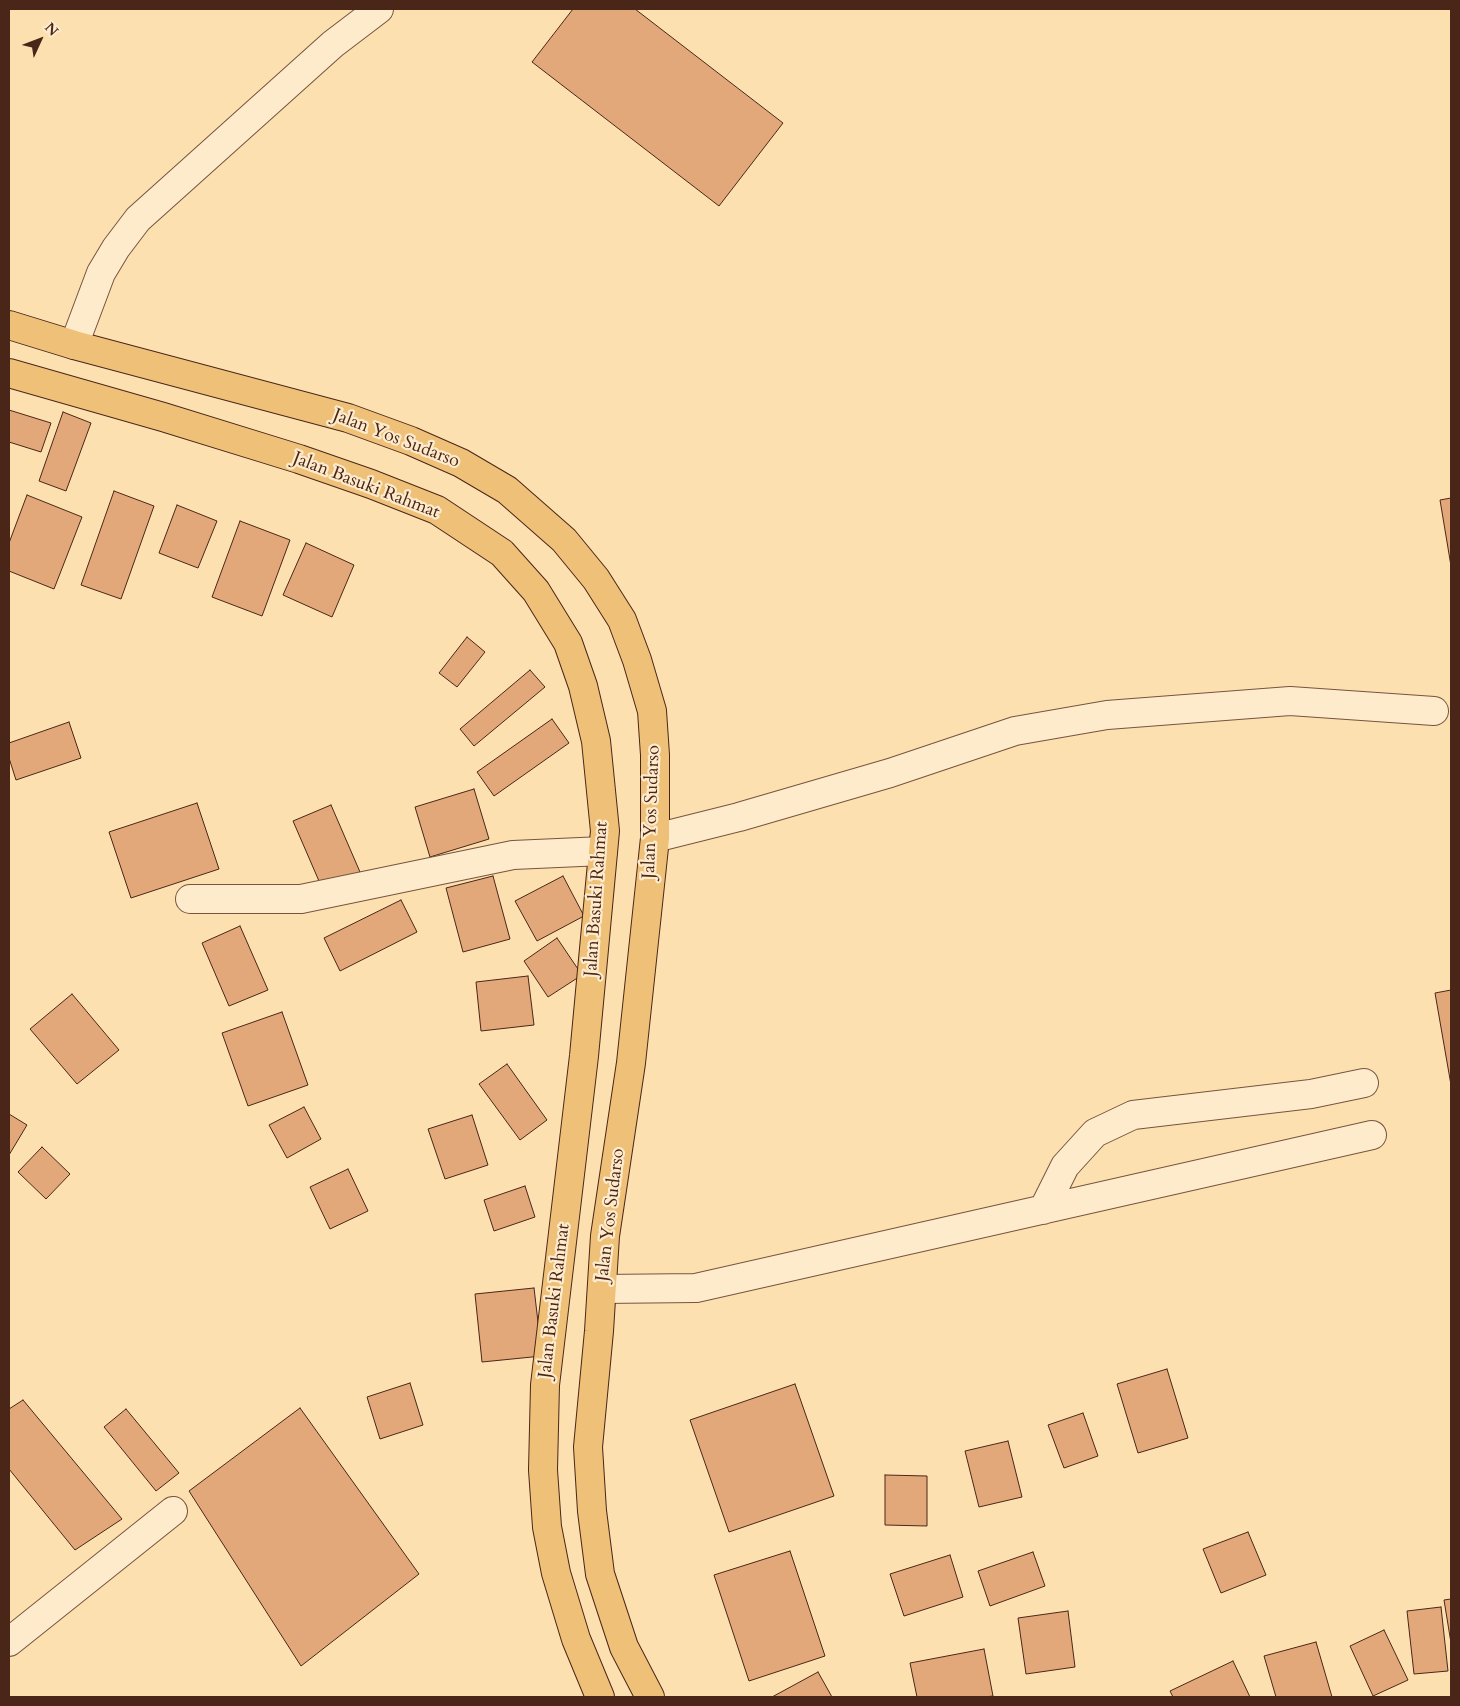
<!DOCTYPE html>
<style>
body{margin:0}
#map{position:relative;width:1460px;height:1706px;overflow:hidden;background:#fde0b0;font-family:Cardo,serif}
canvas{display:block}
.frame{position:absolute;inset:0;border:10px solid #4a2619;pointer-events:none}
.north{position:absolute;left:15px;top:15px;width:50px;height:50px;-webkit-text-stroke:4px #feebcc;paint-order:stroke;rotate:47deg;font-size:14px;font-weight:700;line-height:20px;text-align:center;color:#4a2619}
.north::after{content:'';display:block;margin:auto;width:18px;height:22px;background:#4a2619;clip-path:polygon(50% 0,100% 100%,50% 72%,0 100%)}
</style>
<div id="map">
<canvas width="1460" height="1706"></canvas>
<div class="frame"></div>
<div class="north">N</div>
</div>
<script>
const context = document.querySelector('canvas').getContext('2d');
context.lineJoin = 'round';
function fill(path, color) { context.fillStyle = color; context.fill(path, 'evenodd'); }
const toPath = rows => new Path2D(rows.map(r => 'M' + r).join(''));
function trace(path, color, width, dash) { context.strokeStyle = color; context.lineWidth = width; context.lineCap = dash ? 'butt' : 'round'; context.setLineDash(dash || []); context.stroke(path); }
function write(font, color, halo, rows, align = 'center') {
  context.font = font + ' Cardo,serif'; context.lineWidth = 4.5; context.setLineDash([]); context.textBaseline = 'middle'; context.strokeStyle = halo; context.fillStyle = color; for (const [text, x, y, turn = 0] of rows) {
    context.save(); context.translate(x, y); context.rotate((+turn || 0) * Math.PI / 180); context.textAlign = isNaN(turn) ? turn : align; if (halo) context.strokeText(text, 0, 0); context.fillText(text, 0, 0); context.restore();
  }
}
const building = toPath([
 [573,9,635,9,783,123,719,206,532,62,573,9],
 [9,410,51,423,41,452,9,442,9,410],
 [63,412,91,423,66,491,39,481,63,412],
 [114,491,154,506,121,599,81,585,114,491],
 [27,495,82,517,54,589,9,571,9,543,27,495],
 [1451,498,1451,566,1440,500,1451,498],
 [177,505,217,521,198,568,159,553,177,505],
 [240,521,290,540,262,616,212,597,240,521],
 [306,543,354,565,332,617,283,595,306,543],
 [467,637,485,652,457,687,439,673,467,637],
 [530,670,545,687,474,746,460,729,530,670],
 [552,719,569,743,494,796,477,772,552,719],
 [69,722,81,758,16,780,9,758,9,743,69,722],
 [474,789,489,839,430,857,415,807,474,789],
 [197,803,219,869,131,898,109,832,197,803],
 [331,805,360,872,322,888,293,821,331,805],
 [493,876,510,939,463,952,446,888,493,876],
 [563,876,584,916,537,941,515,901,563,876],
 [401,900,417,932,340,971,324,938,401,900],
 [240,926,268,990,229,1006,202,943,240,926],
 [557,938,582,975,548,997,524,961,557,938],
 [528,976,534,1025,481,1031,476,982,528,976],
 [1451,990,1451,1085,1435,993,1451,990],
 [72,994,119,1050,77,1084,30,1029,72,994],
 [282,1012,308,1085,248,1106,222,1033,282,1012],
 [507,1064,547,1120,520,1140,479,1084,507,1064],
 [304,1107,321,1139,287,1158,269,1125,304,1107],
 [9,1114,27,1125,9,1155,9,1114],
 [472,1115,488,1165,445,1179,428,1129,472,1115],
 [42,1147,70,1174,46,1199,18,1172,42,1147],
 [348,1169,368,1211,330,1229,310,1187,348,1169],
 [525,1186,535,1217,494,1231,484,1200,525,1186],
 [534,1288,542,1356,482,1362,475,1294,534,1288],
 [1167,1369,1188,1438,1138,1453,1117,1384,1167,1369],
 [410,1383,423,1425,380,1439,367,1397,410,1383],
 [795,1384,834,1496,729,1532,690,1420,795,1384],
 [23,1400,122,1519,75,1550,9,1469,9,1409,23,1400],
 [300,1408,419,1574,301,1666,189,1491,300,1408],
 [126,1409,179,1473,156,1491,104,1427,126,1409],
 [1083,1413,1098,1456,1064,1468,1048,1425,1083,1413],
 [1008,1441,1022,1497,979,1507,965,1451,1008,1441],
 [885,1475,927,1476,927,1526,885,1525,885,1475],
 [1248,1532,1266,1575,1221,1593,1203,1549,1248,1532],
 [790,1551,825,1656,749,1681,714,1575,790,1551],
 [1033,1552,1045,1586,990,1606,978,1571,1033,1552],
 [950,1555,963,1597,904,1616,890,1574,950,1555],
 [1451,1599,1451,1643,1444,1600,1451,1599],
 [1441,1607,1448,1671,1414,1674,1407,1611,1441,1607],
 [1068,1611,1075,1667,1026,1674,1018,1618,1068,1611],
 [1384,1630,1408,1680,1373,1696,1350,1646,1384,1630],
 [1316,1642,1332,1697,1276,1697,1264,1656,1316,1642],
 [984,1649,993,1696,985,1697,917,1697,910,1663,984,1649],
 [1233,1661,1250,1697,1173,1697,1170,1691,1233,1661],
 [818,1672,832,1697,772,1697,818,1672]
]);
fill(building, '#e2a87a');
trace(building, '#4a2619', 1);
const minor = toPath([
 [74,345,101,273,116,248,138,219,333,44,379,9],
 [655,838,739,817,890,773,1015,731,1107,715,1290,701,1434,711],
 [190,899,301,899,513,855,603,851],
 [1043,1210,1065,1166,1095,1133,1133,1115,1311,1094,1364,1083],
 [602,1289,696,1288,1372,1135],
 [9,1642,173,1511]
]);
const highway = toPath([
 [9,325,74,345,348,418,411,441,461,463,507,490,564,540,596,579,622,620,637,660,652,711,655,755,655,838,631,1063,605,1236,599,1331,588,1447,592,1511,600,1574,624,1647,650,1697],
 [9,373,163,417,299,459,371,484,437,510,502,553,536,591,568,643,583,686,596,741,605,831,584,1056,545,1385,543,1470,547,1527,556,1573,576,1639,600,1697]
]);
trace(minor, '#77543f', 30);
trace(highway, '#4a2619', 30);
trace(minor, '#feebcc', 28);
trace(highway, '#eec078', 28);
write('18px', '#4a2619', '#feebcc', [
 ["Jalan Yos Sudarso",396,439,21],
 ["Jalan Basuki Rahmat",366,486,21],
 ["Jalan Yos Sudarso",652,812,-88],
 ["Jalan Basuki Rahmat",597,899,-86],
 ["Jalan Yos Sudarso",611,1215,-83],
 ["Jalan Basuki Rahmat",555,1301,-83]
]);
</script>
